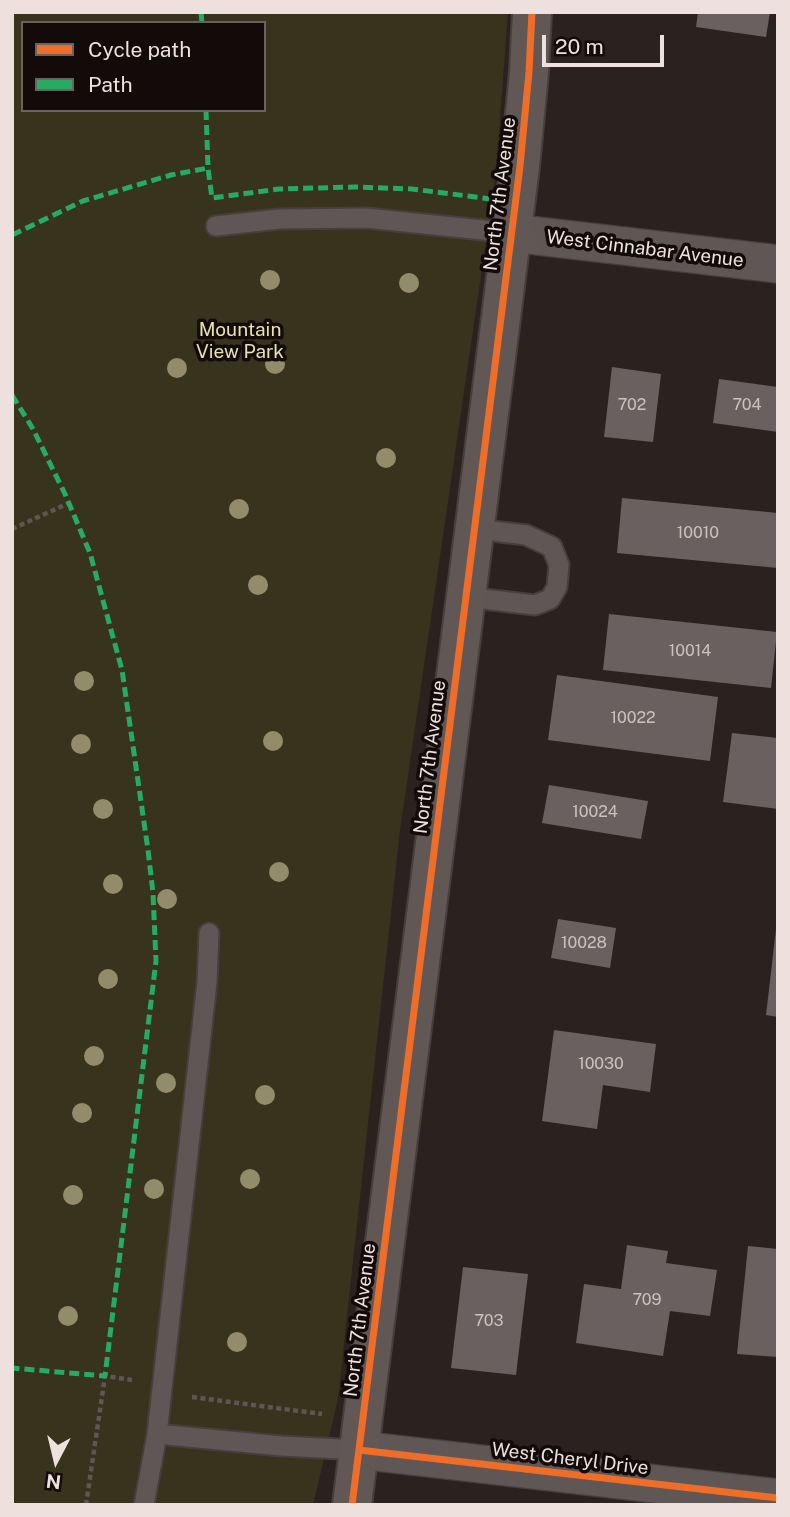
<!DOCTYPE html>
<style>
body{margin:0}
#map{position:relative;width:790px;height:1517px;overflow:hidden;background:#2b221f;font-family:"Public Sans",sans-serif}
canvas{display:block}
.frame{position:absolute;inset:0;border:14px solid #eee1dd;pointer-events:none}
.legend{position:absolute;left:21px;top:21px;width:245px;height:91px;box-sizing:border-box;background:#130b09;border:2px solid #6b615e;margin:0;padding:9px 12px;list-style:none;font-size:21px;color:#eee1dd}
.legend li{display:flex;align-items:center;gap:14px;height:35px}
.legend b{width:35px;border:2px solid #6b615e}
.north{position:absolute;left:21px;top:1426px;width:70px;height:70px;-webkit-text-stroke:5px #130b09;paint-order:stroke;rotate:187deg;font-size:19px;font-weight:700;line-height:28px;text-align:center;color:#eee1dd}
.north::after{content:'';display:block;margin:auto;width:24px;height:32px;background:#eee1dd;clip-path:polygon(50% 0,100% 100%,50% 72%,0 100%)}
.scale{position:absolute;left:542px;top:35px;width:122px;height:32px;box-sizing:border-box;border:4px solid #eee1dd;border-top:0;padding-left:9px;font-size:21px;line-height:24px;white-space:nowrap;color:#eee1dd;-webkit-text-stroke:5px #130b09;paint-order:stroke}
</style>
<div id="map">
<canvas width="790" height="1517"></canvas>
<div class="frame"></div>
<ul class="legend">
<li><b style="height:9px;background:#ee6e29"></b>Cycle path</li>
<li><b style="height:9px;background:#26ab63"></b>Path</li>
</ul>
<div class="north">N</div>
<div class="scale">20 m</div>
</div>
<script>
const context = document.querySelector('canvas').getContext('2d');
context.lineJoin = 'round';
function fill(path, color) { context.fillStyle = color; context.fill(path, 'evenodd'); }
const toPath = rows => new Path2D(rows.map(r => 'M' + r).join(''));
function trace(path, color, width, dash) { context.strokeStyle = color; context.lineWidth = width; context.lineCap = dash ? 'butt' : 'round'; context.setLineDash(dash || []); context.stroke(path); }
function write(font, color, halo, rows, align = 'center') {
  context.font = font + ' "Public Sans",sans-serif'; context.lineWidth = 7; context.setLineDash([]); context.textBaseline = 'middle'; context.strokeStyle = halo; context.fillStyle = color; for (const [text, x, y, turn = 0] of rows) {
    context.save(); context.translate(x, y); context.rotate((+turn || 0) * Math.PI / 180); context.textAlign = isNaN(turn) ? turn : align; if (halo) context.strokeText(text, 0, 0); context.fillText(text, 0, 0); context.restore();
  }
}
fill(toPath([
 [12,12,508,12,496,173,400,830,338,1399,313,1505,12,1505],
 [23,23,264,23,264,110,23,110]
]), '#37331c');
fill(toPath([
 [698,12,770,12,766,37,696,27],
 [612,367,661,374,653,442,604,437],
 [719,379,778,387,778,432,713,423],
 [622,498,778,513,778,568,617,553],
 [609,614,777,632,771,688,603,670],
 [557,675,718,697,710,761,548,740],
 [732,733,778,738,778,809,723,802],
 [549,785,648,801,641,839,542,823],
 [558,919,616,928,610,968,551,958],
 [776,929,778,929,778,1017,766,1015],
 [554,1030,656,1044,650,1092,603,1085,597,1129,542,1121],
 [627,1245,668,1251,666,1263,717,1270,710,1316,670,1311,663,1356,576,1343,584,1284,621,1289],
 [748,1246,778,1249,778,1357,737,1354],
 [463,1267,528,1274,516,1375,451,1368]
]), '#6b6060');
const lane = toPath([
 [216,226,279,219,366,218,512,233],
 [466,597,535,605,550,599,557,587,559,565,552,547,526,535,475,529],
 [209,933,207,982,157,1434,281,1446,359,1450],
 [144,1505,157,1434]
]);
const street = toPath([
 [512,233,778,264],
 [359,1450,778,1498]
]);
const secondary = toPath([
 [352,1505,520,166,529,72,532,12]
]);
trace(lane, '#473f3c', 23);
trace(street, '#473f3c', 40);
trace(secondary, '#473f3c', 42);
trace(toPath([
 [12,529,69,503],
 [192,1397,322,1414],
 [86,1505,105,1376,132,1380]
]), '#5d5754', 4.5, [5, 3.5]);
trace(lane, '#5f5755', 19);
trace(street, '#5f5755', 37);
trace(secondary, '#615855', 38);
trace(toPath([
 [201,12,202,23],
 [206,110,208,168,212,198,279,189,355,187,412,189,515,202],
 [12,235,83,201,171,175,208,168],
 [12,395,33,429,65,494,90,553,122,670,148,850,153,893,156,961,105,1376,12,1368]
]), '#26ab63', 5, [10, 5]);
trace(toPath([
 [359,1450,778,1498],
 [352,1505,520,166,529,72,532,12]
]), '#ee6e29', 7);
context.fillStyle = '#938c6b';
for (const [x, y] of [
 [270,280],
 [409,283],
 [275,364],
 [177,368],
 [386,458],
 [239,509],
 [258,585],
 [84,681],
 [273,741],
 [81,744],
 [103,809],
 [279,872],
 [113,884],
 [167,899],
 [108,979],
 [94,1056],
 [166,1083],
 [265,1095],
 [82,1113],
 [250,1179],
 [154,1189],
 [73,1195],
 [68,1316],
 [237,1342]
]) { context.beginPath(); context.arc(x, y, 10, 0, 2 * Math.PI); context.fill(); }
write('16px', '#cdc1be', null, [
 ["702",632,405],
 ["704",747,405],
 ["10010",698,533],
 ["10014",690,651],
 ["10022",633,718],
 ["10024",595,812],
 ["10028",584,943],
 ["10030",601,1064],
 ["709",647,1300],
 ["703",489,1321]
]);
write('19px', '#eee1dd', '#130b09', [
 ["North 7th Avenue",500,194,-83],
 ["West Cinnabar Avenue",645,249,7],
 ["North 7th Avenue",430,757,-83],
 ["North 7th Avenue",360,1320,-83],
 ["West Cheryl Drive",570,1459,7]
]);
write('19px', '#e8e2aa', '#130b09', [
 ["Mountain",240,330],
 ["View Park",240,352]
]);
</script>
